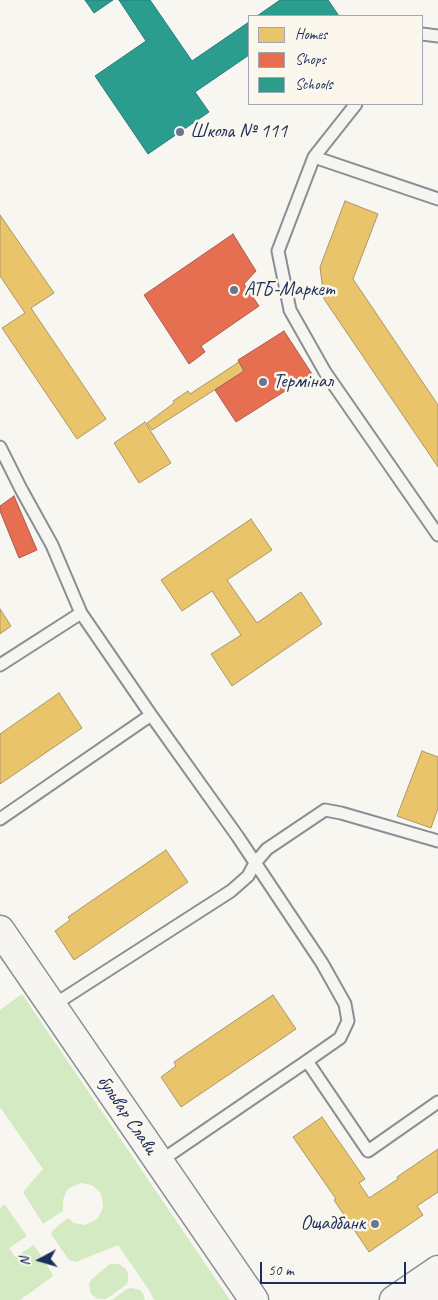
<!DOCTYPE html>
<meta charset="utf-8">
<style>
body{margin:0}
#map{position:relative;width:438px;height:1300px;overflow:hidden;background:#f8f6f0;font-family:Caveat,sans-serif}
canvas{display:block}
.legend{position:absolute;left:248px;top:15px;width:175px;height:90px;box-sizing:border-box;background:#fbf7ec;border:1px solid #a1a7b3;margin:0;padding:6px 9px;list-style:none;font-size:15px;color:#1b2f5e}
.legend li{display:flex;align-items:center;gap:10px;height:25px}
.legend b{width:25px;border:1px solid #a1a7b3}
.north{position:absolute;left:15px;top:1235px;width:50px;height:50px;-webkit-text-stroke:4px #fbf7ec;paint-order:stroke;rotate:264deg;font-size:14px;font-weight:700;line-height:20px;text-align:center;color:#1b2f5e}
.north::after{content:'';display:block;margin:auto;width:18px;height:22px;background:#1b2f5e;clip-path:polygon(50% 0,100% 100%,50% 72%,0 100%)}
.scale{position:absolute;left:260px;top:1262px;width:146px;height:22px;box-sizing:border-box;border:2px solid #1b2f5e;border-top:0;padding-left:6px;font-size:15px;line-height:18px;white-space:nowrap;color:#1b2f5e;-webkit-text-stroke:4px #fbf7ec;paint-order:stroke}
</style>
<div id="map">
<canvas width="438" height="1300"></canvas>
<ul class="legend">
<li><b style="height:14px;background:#e9c46a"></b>Homes</li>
<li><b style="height:14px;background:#e76f51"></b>Shops</li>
<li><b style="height:14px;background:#2a9d8f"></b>Schools</li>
</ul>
<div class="north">N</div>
<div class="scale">50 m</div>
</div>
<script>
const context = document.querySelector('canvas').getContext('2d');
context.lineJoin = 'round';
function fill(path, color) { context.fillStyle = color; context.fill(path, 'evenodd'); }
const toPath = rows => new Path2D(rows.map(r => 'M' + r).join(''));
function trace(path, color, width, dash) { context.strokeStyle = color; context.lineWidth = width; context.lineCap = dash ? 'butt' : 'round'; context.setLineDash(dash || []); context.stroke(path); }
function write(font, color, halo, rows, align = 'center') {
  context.font = font + ' Caveat,sans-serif'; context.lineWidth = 5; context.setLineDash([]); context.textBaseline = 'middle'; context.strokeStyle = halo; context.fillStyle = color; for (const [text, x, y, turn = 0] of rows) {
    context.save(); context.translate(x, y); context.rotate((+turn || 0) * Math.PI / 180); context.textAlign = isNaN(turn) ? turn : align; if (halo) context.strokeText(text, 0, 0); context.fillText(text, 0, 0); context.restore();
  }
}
fill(toPath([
 [22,994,230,1300,154,1300,149,1290,118,1245,76,1262,69,1260,51,1234,53,1230,68,1218,74,1223,84,1225,94,1221,98,1218,103,1208,102,1197,100,1192,92,1185,81,1183,71,1187,67,1190,63,1200,63,1211,43,1224,23,1192,43,1169,0,1107,0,1010],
 [3,1205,5,1205,27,1236,9,1248,15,1257,34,1245,53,1275,52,1277,20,1300,0,1300,0,1208],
 [110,1264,119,1264,126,1269,128,1273,128,1281,126,1285,106,1299,98,1299,91,1294,89,1285,90,1281,93,1278],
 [131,1288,140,1290,143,1293,145,1300,112,1300,127,1289]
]), '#d3eac2');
const homes = toPath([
 [345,201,378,214,353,279,438,405,438,467,324,299,320,267,345,201],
 [0,215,54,293,31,308,106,419,77,439,2,328,25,313,0,276,0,215],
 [239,362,244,371,152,430,147,423,174,403,173,401,188,391,190,394,239,362],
 [145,422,171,463,139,483,114,443,145,422],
 [251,519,272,550,227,580,257,623,301,592,322,624,232,686,211,654,241,635,212,591,182,611,161,580,251,519],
 [0,609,11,626,0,634,0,609],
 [59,693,82,728,0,784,0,734,59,693],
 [422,751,438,757,438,808,431,828,397,816,422,751],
 [166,850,188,882,74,960,55,931,70,920,68,917,166,850],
 [273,995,296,1029,181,1107,161,1077,176,1066,174,1062,273,995],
 [322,1117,365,1179,359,1183,369,1198,398,1179,397,1177,438,1149,438,1192,417,1206,423,1215,369,1252,334,1200,336,1199,293,1137,322,1117]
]);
fill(homes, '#e9c46a');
trace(homes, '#ab9766', 1);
const shops = toPath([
 [233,234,256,271,244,284,259,306,201,346,205,352,189,364,144,295,233,234],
 [284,331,312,374,236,422,215,390,244,371,238,360,284,331],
 [14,496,37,550,19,558,0,511,0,506,14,496]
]);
fill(shops, '#e76f51');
trace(shops, '#aa5c55', 1);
const schools = toPath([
 [85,0,113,0,94,13,85,0],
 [119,0,150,0,192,61,249,22,249,55,195,92,209,112,148,154,95,76,146,41,119,0],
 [280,0,328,0,339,16,257,16,280,0]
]);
fill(schools, '#2a9d8f');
trace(schools, '#267c80', 1);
const lane = toPath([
 [422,34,438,36],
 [356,104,314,157,278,251,290,310,325,372,438,535],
 [314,157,438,199],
 [0,447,21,489,52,545,81,613,151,715,238,837,322,963,345,1004,348,1021,340,1038,307,1061,159,1162],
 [0,665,81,613],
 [0,819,151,715],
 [52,1006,231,891,248,876,255,863,267,849,325,810,341,813,438,841],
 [307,1061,368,1151,438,1102]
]);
const secondary = toPath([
 [0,930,254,1300],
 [394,1300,438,1270],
 [428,1300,438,1293]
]);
trace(lane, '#8b8e94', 15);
trace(secondary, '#8b8e94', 31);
trace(lane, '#f6f5f1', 11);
trace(secondary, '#f6f5f1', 28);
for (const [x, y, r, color] of [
 [180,132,5,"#687591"],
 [234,290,5,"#687591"],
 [263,382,5,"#687591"],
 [375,1224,5,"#687591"]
]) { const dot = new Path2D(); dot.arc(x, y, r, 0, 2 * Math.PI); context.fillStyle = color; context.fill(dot); trace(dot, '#fbf7ec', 2); }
write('20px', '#1b2f5e', '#fbf7ec', [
 ["Школа № 111",190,132],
 ["АТБ-Маркет",244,290],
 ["Термінал",273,382],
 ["Ощадбанк",365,1224,"right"]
], 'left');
write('20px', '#1b2f5e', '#fbf7ec', [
 ["бульвар Слави",127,1115,56]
]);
</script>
